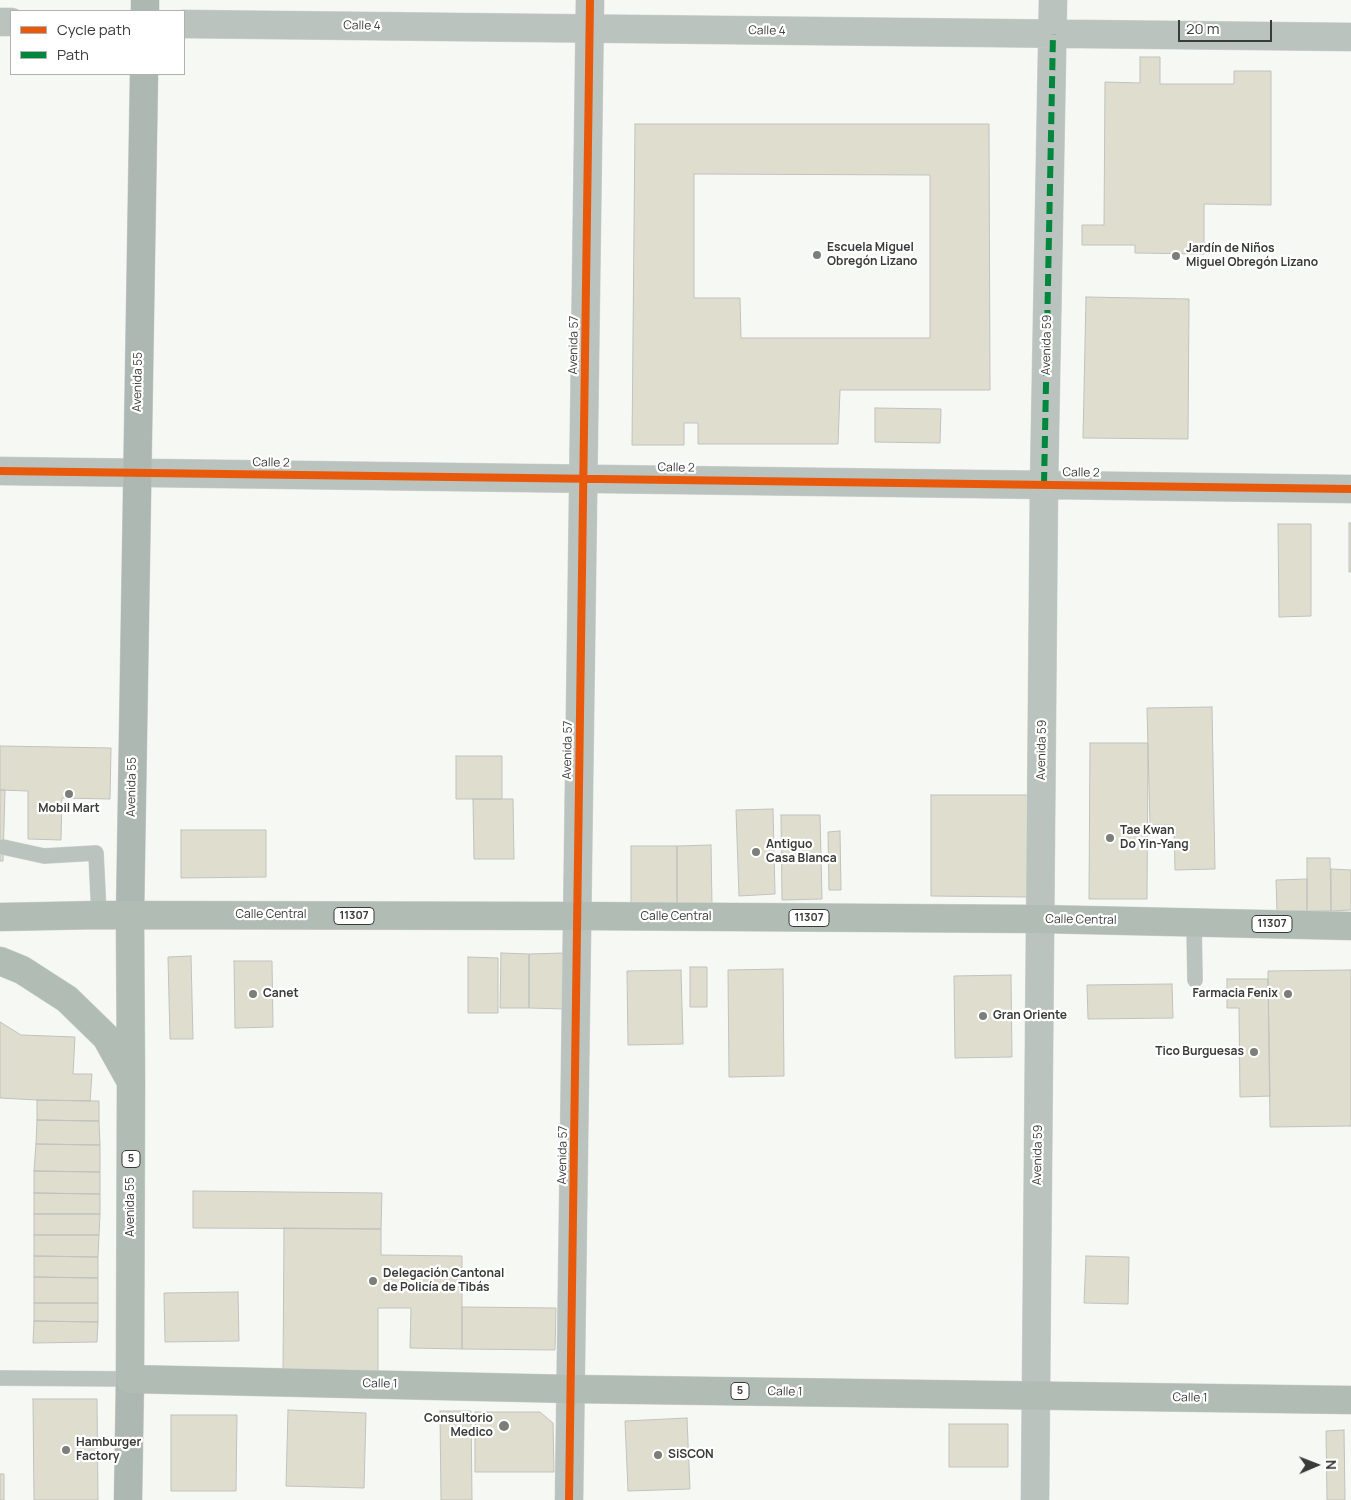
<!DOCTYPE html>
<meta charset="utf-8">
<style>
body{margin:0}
#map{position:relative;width:1351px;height:1500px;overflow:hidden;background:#f6f8f3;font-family:Manrope,sans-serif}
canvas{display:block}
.legend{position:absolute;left:10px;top:10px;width:175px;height:65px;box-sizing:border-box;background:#fff;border:1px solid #b0b1b0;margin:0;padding:6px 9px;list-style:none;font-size:15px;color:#3a3c39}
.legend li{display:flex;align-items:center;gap:10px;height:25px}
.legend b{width:25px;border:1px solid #b0b1b0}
.north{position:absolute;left:1291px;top:1440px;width:50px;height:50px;-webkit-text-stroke:4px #fff;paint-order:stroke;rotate:89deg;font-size:14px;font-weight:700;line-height:20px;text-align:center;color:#3a3c39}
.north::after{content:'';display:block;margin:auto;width:18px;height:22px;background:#3a3c39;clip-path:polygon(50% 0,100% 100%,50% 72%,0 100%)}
.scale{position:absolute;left:1178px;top:20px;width:94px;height:22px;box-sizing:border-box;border:2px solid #3a3c39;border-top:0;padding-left:6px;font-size:15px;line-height:18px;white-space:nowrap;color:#3a3c39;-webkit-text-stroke:4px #fff;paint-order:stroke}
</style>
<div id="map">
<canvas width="1351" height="1500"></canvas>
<ul class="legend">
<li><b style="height:6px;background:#e8590c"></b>Cycle path</li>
<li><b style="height:6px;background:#00873e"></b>Path</li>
</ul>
<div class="north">N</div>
<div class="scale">20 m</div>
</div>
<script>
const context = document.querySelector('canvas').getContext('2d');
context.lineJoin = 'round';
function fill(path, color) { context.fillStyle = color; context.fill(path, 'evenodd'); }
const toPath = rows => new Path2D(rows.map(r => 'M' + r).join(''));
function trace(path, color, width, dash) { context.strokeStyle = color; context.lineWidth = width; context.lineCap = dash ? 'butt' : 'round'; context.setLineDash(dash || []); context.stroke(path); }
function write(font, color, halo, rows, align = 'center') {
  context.font = font + ' Manrope,sans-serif'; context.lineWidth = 4.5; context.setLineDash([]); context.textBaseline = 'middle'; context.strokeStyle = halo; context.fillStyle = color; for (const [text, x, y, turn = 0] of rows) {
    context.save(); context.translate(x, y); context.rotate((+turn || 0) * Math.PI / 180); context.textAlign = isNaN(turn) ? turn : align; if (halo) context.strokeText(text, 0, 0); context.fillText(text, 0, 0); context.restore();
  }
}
const building = toPath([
 [1140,57,1160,57,1160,84,1234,84,1234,71,1271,71,1271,205,1204,204,1204,254,1135,253,1135,245,1082,245,1082,225,1104,225,1105,82,1140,83,1140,57],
 [635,124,989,124,990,390,840,390,838,444,698,444,698,423,684,423,684,445,632,445,635,124],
 [694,174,930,175,930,338,741,338,740,298,694,298,694,174],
 [1086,297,1189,299,1188,439,1083,438,1086,297],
 [875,408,941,409,940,443,875,442,875,408],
 [1349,523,1351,523,1351,572,1349,572,1349,523],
 [1278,524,1311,524,1311,616,1279,617,1278,524],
 [1212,707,1215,869,1175,870,1174,825,1150,825,1147,708,1212,707],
 [1090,743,1148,743,1147,899,1089,899,1090,743],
 [0,746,111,748,110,799,62,798,61,840,28,839,28,791,0,790,0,746],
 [456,756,502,756,502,799,456,799,456,756],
 [0,790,5,790,3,861,0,861,0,790],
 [931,795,1032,795,1029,897,931,896,931,795],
 [473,799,513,799,514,859,474,859,473,799],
 [773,809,775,894,739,896,736,810,773,809],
 [781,815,820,815,822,899,782,900,781,815],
 [181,830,266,830,266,877,181,878,181,830],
 [840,831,841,890,829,890,828,832,840,831],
 [711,845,712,907,677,907,677,846,711,845],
 [631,846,677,846,677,907,631,906,631,846],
 [1307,858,1330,858,1331,911,1307,911,1307,858],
 [1331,869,1351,870,1351,910,1331,911,1331,869],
 [1307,879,1307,911,1277,911,1276,880,1307,879],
 [501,953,529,954,529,1008,500,1008,501,953],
 [564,953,565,1009,529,1008,529,954,564,953],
 [191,956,193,1039,170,1039,168,957,191,956],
 [468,957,498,958,498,1013,468,1013,468,957],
 [234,961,272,961,273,1027,235,1028,234,961],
 [690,967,707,967,707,1007,690,1007,690,967],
 [783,969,784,1076,729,1077,728,970,783,969],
 [681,970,683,1044,628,1045,627,971,681,970],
 [1351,970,1351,1126,1270,1127,1268,971,1351,970],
 [1011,975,1012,1057,955,1058,954,976,1011,975],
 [1227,979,1268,979,1270,1096,1240,1097,1239,1008,1227,1008,1227,979],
 [1172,984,1173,1018,1088,1019,1087,985,1172,984],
 [0,1022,21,1035,75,1037,73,1074,92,1074,90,1101,37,1100,0,1098,0,1022],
 [37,1100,99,1101,99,1121,37,1120,37,1100],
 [37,1120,99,1121,100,1145,36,1144,37,1120],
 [36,1144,100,1145,100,1172,34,1171,36,1144],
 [34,1171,100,1172,100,1194,34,1193,34,1171],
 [193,1191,382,1193,381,1229,193,1228,193,1191],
 [34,1193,100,1194,100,1214,34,1214,34,1193],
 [34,1214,100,1214,99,1235,34,1235,34,1214],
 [284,1228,381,1229,381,1255,462,1256,462,1349,410,1348,411,1308,378,1308,378,1375,283,1374,284,1228],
 [34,1235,99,1235,98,1257,34,1256,34,1235],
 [34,1256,98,1257,98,1278,34,1277,34,1256],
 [1086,1256,1129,1257,1128,1304,1084,1303,1086,1256],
 [34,1277,98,1278,98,1303,34,1303,34,1277],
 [238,1292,239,1341,165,1342,164,1293,238,1292],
 [34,1303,98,1303,98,1322,34,1321,34,1303],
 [462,1307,556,1308,555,1350,462,1349,462,1307],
 [34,1321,98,1322,97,1342,33,1343,34,1321],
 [33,1399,97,1399,98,1500,34,1500,33,1399],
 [288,1410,366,1413,364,1488,286,1486,288,1410],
 [440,1411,471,1411,472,1500,441,1500,440,1411],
 [475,1412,540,1412,553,1423,554,1472,475,1472,475,1412],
 [171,1415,237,1415,236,1491,171,1491,171,1415],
 [687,1418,690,1489,628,1491,625,1421,687,1418],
 [949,1424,1008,1424,1008,1467,949,1467,949,1424],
 [1344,1430,1345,1500,1327,1500,1326,1431,1344,1430],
 [0,1474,4,1474,4,1500,0,1500,0,1474]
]);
fill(building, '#dfdece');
trace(building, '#c1c2bf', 1);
const lane = toPath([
 [3,847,44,856,96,853,99,915],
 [1194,923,1195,980],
 [0,1378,130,1379]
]);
const street = toPath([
 [0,22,11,22],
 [184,24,1351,37],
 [0,471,1351,489],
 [569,1500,590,0],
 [1035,1500,1044,484,1053,0]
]);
const secondary = toPath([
 [145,11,145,0],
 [130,915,144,74],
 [128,1500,130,1379]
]);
const primary = toPath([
 [130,915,131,1082,130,1379,571,1389,1351,1400],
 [0,917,99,915,578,916,1040,919,1351,926],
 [0,961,22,970,67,999,106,1037,130,1080]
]);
trace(lane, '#d4d5d2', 16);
trace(street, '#d4d5d2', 29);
trace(secondary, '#d4d5d2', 29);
trace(primary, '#d4d5d2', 29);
trace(lane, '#bac3bd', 15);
trace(street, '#bac3bd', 28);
trace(secondary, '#aeb8b2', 28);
trace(primary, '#b0bcb4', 28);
trace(toPath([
 [1044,484,1053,34]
]), '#00873e', 6, [12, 6]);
trace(toPath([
 [0,471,1351,489],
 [569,1500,590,0]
]), '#e8590c', 8);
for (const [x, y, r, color] of [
 [817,255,5,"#7c7e7a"],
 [1176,256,5,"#7c7e7a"],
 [69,794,5,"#7c7e7a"],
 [1110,838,5,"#7c7e7a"],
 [756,852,5,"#7c7e7a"],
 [253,994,5,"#7c7e7a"],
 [1288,994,5,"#7c7e7a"],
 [983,1016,5,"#7c7e7a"],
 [1254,1052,5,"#7c7e7a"],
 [373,1281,5,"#7c7e7a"],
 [504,1426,6,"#7c7e7a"],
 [66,1450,5,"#7c7e7a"],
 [658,1455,5,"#7c7e7a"]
]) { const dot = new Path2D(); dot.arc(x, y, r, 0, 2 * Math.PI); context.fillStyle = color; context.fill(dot); trace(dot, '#fff', 2); }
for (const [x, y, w] of [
 [354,916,40],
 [809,918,40],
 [1272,924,40],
 [131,1159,18],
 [740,1391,18]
]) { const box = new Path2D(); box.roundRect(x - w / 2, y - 8.5, w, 17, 4); context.fillStyle = '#fff'; context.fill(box); trace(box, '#3a3c39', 1); }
write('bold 11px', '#3a3c39', null, [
 ["11307",354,916],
 ["11307",809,918],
 ["11307",1272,924],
 ["5",131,1159],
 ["5",740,1391]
]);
write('12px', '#3a3c39', '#fff', [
 ["Calle 4",362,26,1],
 ["Calle 4",767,31,1],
 ["Avenida 57",574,345,-89],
 ["Avenida 59",1047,345,-89],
 ["Avenida 55",138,382,-89],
 ["Calle 2",271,463,1],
 ["Calle 2",676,468,1],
 ["Calle 2",1081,473,1],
 ["Avenida 57",568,750,-89],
 ["Avenida 59",1042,750,-89],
 ["Avenida 55",132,787,-89],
 ["Calle Central",271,915],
 ["Calle Central",676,917],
 ["Calle Central",1081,920,1],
 ["Avenida 57",563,1155,-89],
 ["Avenida 59",1038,1155,-89],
 ["Avenida 55",131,1207,-90],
 ["Calle 1",380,1384,1],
 ["Calle 1",785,1392,1],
 ["Calle 1",1190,1398,1]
]);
write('bold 12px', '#3a3c39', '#fff', [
 ["Escuela Miguel",827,248],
 ["Obregón Lizano",827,262],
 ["Jardín de Niños",1186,249],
 ["Miguel Obregón Lizano",1186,263],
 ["Mobil Mart",69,809,"center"],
 ["Tae Kwan",1120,831],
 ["Do Yin-Yang",1120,845],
 ["Antiguo",766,845],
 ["Casa Blanca",766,859],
 ["Canet",263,994],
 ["Farmacia Fenix",1278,994,"right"],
 ["Gran Oriente",993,1016],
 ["Tico Burguesas",1244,1052,"right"],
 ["Delegación Cantonal",383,1274],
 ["de Policía de Tibás",383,1288],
 ["Consultorio",493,1419,"right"],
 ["Medico",493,1433,"right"],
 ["Hamburger",76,1443],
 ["Factory",76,1457],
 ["SiSCON",668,1455]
], 'left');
</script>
